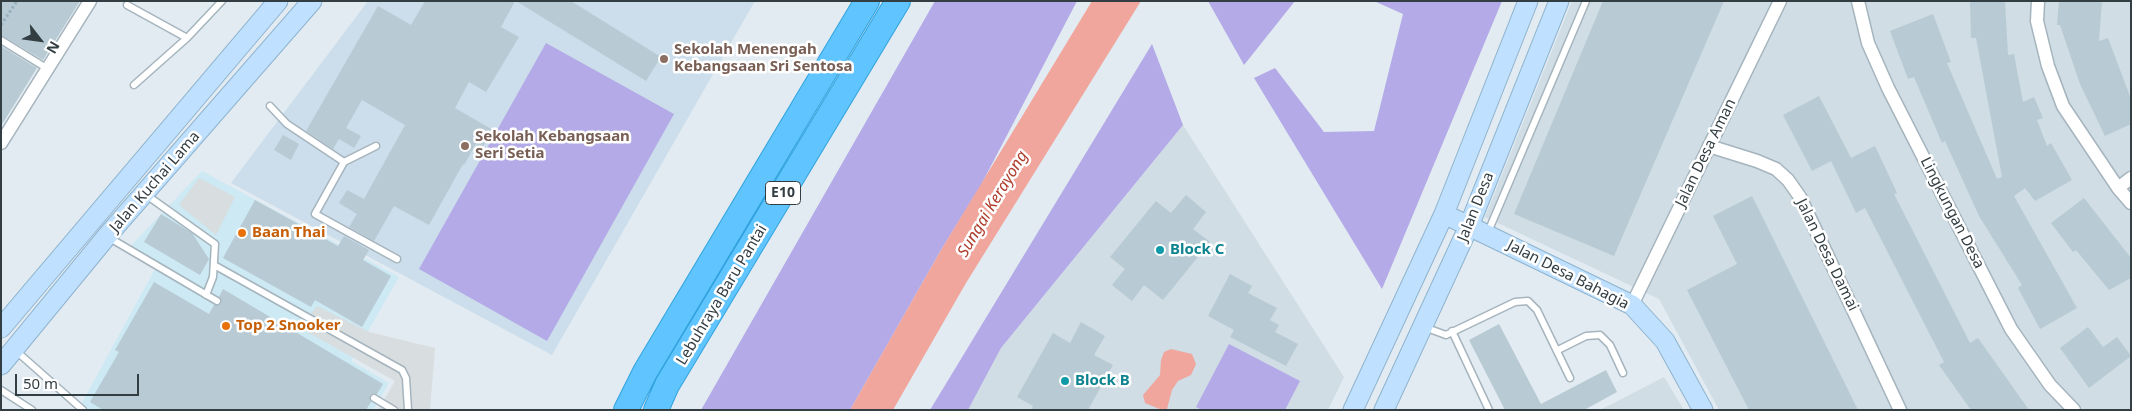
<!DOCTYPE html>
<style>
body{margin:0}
#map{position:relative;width:2132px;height:411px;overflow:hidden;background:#e2ebf1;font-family:"Noto Sans",sans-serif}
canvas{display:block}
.frame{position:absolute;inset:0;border:2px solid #333e43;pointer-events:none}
.north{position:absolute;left:15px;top:15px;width:50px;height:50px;-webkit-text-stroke:4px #fff;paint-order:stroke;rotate:120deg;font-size:14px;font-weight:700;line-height:20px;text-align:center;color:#333e43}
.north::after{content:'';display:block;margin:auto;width:18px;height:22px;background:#333e43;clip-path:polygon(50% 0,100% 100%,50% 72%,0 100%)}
.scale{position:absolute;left:15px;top:374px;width:124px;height:22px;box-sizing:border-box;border:2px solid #333e43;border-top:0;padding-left:6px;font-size:15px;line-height:18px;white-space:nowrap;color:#333e43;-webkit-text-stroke:4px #fff;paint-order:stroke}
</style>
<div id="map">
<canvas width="2132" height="411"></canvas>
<div class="frame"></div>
<div class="north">N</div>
<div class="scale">50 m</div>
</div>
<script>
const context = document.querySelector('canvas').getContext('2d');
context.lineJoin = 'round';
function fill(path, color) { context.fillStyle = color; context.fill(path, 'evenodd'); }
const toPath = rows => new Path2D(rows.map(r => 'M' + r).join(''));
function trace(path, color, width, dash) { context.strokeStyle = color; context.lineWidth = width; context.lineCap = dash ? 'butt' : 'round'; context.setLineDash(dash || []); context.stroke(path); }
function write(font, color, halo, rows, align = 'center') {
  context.font = font + ' "Noto Sans",sans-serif'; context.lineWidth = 5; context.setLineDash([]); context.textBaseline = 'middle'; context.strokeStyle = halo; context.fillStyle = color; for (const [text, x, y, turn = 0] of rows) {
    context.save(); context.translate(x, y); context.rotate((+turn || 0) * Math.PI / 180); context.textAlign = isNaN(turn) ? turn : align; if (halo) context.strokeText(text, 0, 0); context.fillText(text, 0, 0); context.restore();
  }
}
fill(toPath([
 [1572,1,2131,1,2131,410,1719,410,1659,299,1485,217],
 [1183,125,1344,377,1328,410,968,410,1001,348],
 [1664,377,1684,410,1600,410]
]), '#d0dde5');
fill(toPath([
 [202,171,399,277,351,361,389,383,373,410,78,410,155,269,126,251]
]), '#cce9f4');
fill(toPath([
 [368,1,755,1,552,355,231,183]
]), '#ccdeeb');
fill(toPath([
 [935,1,1077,1,981,185,941,250,850,410,701,410],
 [1208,1,1295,1,1244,65],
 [1374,1,1502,1,1382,289,1254,78,1275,68,1324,132,1374,131,1403,14],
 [546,43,674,114,547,341,419,269],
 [1152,44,1183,125,1001,348,968,410,930,410],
 [1229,344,1300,381,1285,410,1202,410,1196,407]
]), '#b3aae7');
fill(toPath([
 [199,178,235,197,216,235,179,205],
 [317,306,369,332,435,348,430,410,378,410,395,381,300,328]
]), '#d8dddf');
fill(toPath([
 [1092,1,1141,1,966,283,893,410,850,410,941,250],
 [1171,349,1192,354,1196,364,1191,375,1178,381,1172,390,1167,409,1162,410,1145,403,1143,395,1160,375,1161,360,1164,352]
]), '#f0a69d');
fill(toPath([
 [1,1,80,1,43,60,1,35],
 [425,1,515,1,501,27,519,37,486,92,469,82,455,108,493,130,482,148,476,144,464,165,463,164,429,225,394,206,374,241,349,227,357,214,339,203,347,190,364,199,405,125,362,100,346,128,361,136,354,148,339,139,333,149,306,131,378,6,411,25],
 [516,1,571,1,661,57,646,81],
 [1603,1,1724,1,1614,256,1514,214],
 [1970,1,2005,1,2008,55,2014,54,2023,102,2034,97,2043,118,2037,120,2047,146,2051,143,2072,180,2035,201,2025,188,2014,196,2077,308,2040,329,2018,288,2022,285,1979,216,1945,141,1942,143,1914,77,1908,79,1890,31,1933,14,1951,62,1947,63,1997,179,2002,177,1976,38,1971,38],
 [2059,1,2102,1,2099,41,2108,38,2131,99,2131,124,2105,136,2080,84,2060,25,2057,25],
 [1,46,37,68,1,126],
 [1819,96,1851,158,1875,146,1897,193,1894,194,1970,343,1978,338,2029,410,1971,410,1939,365,1944,362,1865,208,1856,213,1831,161,1812,171,1783,115],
 [283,135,299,144,291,160,274,150],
 [1186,195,1206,212,1193,229,1210,242,1163,300,1144,285,1132,301,1112,285,1125,269,1110,257,1156,201,1171,213],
 [1752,196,1858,410,1749,410,1687,290,1737,264,1713,216],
 [2084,198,2131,258,2131,278,2109,290,2076,250,2073,252,2051,223],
 [255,200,338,246,344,236,369,250,363,260,391,276,362,327,315,300,311,307,223,258],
 [161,214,192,233,209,259,200,275,144,242],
 [1230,274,1252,286,1248,293,1277,308,1270,320,1279,325,1275,332,1298,344,1286,366,1230,337,1234,330,1208,316],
 [154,282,209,314,214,305,221,304,219,297,223,289,383,384,377,394,370,395,371,402,366,410,103,410,90,402,119,352,115,350],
 [1081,322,1105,336,1094,355,1113,365,1088,410,1031,410,1033,406,1017,397,1053,333,1070,343],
 [1499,324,1541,404,1606,370,1617,392,1584,410,1505,410,1469,340],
 [2088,327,2103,347,2117,337,2131,356,2089,388,2060,348]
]), '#b8cad3');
const lane = toPath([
 [127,5,187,38,222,1],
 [1,40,48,69],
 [134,85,187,38],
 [270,106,287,124,344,162,376,146],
 [344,162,315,214,397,259],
 [145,194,215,244,213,277,206,295],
 [1488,232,1586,1],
 [108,237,217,301],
 [214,265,402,370,406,378,408,410],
 [1424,327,1446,335,1515,302,1528,301,1537,310,1570,378],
 [1452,331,1489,410],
 [15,350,83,410],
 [1558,350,1586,336,1600,335,1610,345,1623,373],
 [1,390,32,410],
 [374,398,394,410]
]);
const street = toPath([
 [1858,1,1868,43,1888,88,2011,329,2050,385,2074,410],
 [2038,1,2037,21,2048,66,2063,106,2118,188,2131,203],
 [1,143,90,1],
 [1709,146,1757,161,1776,169,1788,180,1800,197,1900,410],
 [2118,188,2131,178],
 [1632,305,1780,1]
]);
const secondary = toPath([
 [1444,214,1632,305,1665,341,1703,410],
 [1,328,278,1],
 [1,365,107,236,312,1],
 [1353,410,1444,214,1528,1],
 [1384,410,1469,226,1559,1]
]);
const highway = toPath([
 [626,410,645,372,867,1],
 [656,410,667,385,898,1]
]);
trace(lane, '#a5b4bd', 9);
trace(street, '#a5b4bd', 15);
trace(secondary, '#8fb3ce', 21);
trace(highway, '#30a3de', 26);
trace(toPath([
 [1,25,17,1]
]), '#96b0be', 3, [2.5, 2.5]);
trace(lane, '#fff', 6);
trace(street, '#fff', 12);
trace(secondary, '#bfe1ff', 19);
trace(highway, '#60c4ff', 24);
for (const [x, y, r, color] of [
 [664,59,5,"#8d6e63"],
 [465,146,5,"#8d6e63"],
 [242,233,5,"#e8710a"],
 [1160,250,5,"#0f9aa8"],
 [226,326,5,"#e8710a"],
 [1065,381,5,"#0f9aa8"]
]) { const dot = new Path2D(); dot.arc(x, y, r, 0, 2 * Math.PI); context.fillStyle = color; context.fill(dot); trace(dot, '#fff', 2); }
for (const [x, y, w] of [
 [783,193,35]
]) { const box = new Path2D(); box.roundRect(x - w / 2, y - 11.5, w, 23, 4); context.fillStyle = '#fff'; context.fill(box); trace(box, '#333e43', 1); }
write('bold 14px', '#333e43', null, [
 ["E10",783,193]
]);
write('bold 15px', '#785e54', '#fff', [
 ["Sekolah Menengah",674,50],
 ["Kebangsaan Sri Sentosa",674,67],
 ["Sekolah Kebangsaan",475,137],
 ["Seri Setia",475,154]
], 'left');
write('15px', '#333e43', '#fff', [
 ["Jalan Desa Aman",1706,153,-64],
 ["Jalan Kuchai Lama",155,182,-49],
 ["Jalan Desa",1476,207,-68],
 ["Lingkungan Desa",1952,213,63],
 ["Jalan Desa Damai",1827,255,64],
 ["Jalan Desa Bahagia",1568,275,27],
 ["Lebuhraya Baru Pantai",722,295,-59]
]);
write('bold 15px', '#c56008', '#fff', [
 ["Baan Thai",252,233],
 ["Top 2 Snooker",236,326]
], 'left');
write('bold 15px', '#0d838f', '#fff', [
 ["Block C",1170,250],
 ["Block B",1075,381]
], 'left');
write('italic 16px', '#ae3d2c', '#fff', [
 ["Sungai Kerayong",993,204,-59]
]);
</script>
